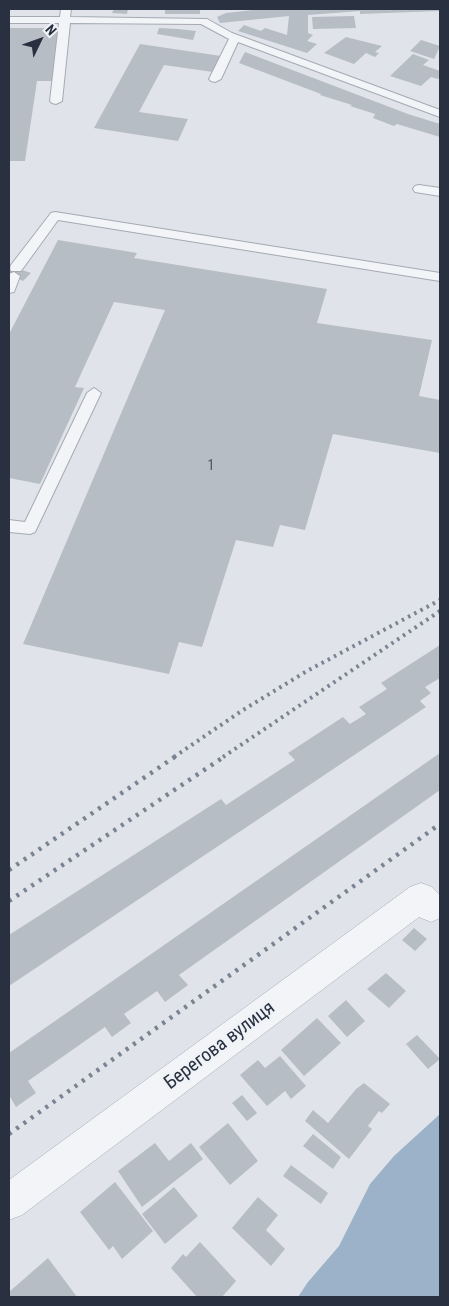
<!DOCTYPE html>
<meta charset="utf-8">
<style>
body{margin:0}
#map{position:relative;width:449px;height:1306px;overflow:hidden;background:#e0e3e9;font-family:"Roboto Condensed",sans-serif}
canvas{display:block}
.frame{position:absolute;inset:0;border:10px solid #293140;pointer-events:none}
.north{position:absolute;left:15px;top:15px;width:50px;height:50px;-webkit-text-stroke:4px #eff2f6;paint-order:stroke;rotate:48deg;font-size:14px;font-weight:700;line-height:20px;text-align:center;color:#293140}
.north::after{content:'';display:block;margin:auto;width:18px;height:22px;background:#293140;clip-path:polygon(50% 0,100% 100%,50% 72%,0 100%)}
</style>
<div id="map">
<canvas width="449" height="1306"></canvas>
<div class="frame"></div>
<div class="north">N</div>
</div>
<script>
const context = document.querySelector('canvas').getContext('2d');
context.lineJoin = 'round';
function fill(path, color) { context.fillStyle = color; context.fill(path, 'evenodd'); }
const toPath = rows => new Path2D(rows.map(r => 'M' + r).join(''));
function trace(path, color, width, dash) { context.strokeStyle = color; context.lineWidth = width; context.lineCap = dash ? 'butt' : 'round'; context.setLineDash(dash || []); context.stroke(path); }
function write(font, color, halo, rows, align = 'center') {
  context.font = font + ' "Roboto Condensed",sans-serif'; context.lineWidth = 4.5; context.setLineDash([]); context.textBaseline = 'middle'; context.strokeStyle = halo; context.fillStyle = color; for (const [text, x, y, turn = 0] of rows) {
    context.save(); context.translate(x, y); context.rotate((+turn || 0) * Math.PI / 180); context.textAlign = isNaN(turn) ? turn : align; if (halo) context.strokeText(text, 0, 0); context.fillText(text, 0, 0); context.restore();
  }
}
fill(toPath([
 [440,1114,440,1297,298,1297,308,1282,339,1246,370,1184,394,1156]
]), '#9bb2c8');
fill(toPath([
 [114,9,128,9,127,14,112,13],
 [165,9,200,9,200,14,165,14],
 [262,9,440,9,440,11,360,14,360,11,308,15,308,33,313,35,307,41,317,44,307,53,238,31,244,25,261,31,265,28,287,35,289,16,220,23,217,17,226,13],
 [354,16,356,28,313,29,312,17],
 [9,28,59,28,52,81,37,81,25,161,9,161],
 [159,28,178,29,196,31,193,40,157,34],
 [346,37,382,46,375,52,379,53,375,57,366,53,354,64,324,53],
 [421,40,440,46,434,59,410,51],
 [140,44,221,56,213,72,164,65,139,112,188,119,178,141,94,128],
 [245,52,408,114,440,124,440,137,397,124,394,126,373,118,375,114,350,106,352,105,320,95,321,94,239,63],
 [413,54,429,60,423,65,440,71,440,76,438,79,431,77,421,86,390,76],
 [58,240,137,253,134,258,327,289,317,323,432,340,419,396,440,400,440,453,333,434,305,530,280,525,273,547,236,540,202,647,179,642,169,674,23,644,165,310,114,302,75,387,84,388,40,484,9,478,9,334],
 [9,264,16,268,31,273,23,281,9,274],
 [440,645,440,678,425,687,431,693,420,701,426,707,9,986,9,935,221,799,226,805,295,760,288,753,343,717,350,724,366,714,359,707,387,689,381,683],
 [440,753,440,790,179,975,188,985,165,1002,157,991,124,1014,131,1023,112,1037,105,1027,28,1081,36,1093,16,1107,9,1095,9,1053],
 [414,928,427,939,415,951,402,940],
 [386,973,406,991,389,1008,367,989],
 [346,1000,365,1021,347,1037,328,1016],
 [317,1018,341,1043,304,1076,281,1050],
 [417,1035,440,1059,428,1069,406,1044],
 [280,1056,306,1086,291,1099,285,1091,267,1106,240,1075,258,1060,265,1068],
 [364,1083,390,1104,382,1113,379,1111,368,1126,372,1129,349,1159,305,1121,313,1110,328,1123,356,1089],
 [242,1095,257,1113,247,1121,232,1103],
 [228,1123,258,1161,230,1185,199,1147],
 [313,1134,341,1157,333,1169,303,1146],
 [155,1143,169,1161,191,1143,203,1159,142,1207,118,1171],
 [291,1165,328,1193,321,1204,283,1176],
 [115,1182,153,1231,122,1259,113,1246,109,1250,80,1212],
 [174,1187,198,1216,165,1244,142,1214],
 [258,1197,278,1215,266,1230,285,1249,271,1266,232,1228],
 [200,1242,236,1281,222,1297,197,1297,171,1268,183,1254,186,1257],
 [48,1258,77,1297,9,1297,9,1292]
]), '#b7bdc5');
const service = toPath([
 [61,9,71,9,70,17,207,19,232,33,440,110,440,117,238,42,221,79,215,82,211,81,209,79,229,39,201,24,70,23,62,101,56,104,52,103,50,101,59,23,9,23,9,17,60,17,61,9],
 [419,185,440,188,440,196,415,192,413,189,415,186,419,185],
 [55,212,440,273,440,281,58,220,21,271,11,271,10,268,11,265,51,213,55,212],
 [14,272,20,276,14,292,9,293,9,274,14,272],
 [94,388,101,393,35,532,30,534,9,532,9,520,25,522,87,393,94,388]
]);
const minor = toPath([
 [421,883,432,887,440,895,440,918,431,922,419,917,22,1215,9,1220,9,1180,410,887,421,883]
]);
trace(service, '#a5aab3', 2);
trace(minor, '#a5aab3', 1);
fill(service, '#f2f4f7');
fill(minor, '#f2f4f7');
trace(toPath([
 [174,757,243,710,307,671,440,600],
 [223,757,440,611]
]), '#7a8392', 4, [2.5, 4.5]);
trace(toPath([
 [9,870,176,756],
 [9,901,225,756],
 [9,1134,440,824]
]), '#7a8392', 4.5, [3, 6]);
write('14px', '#4c5461', null, [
 ["1",211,466]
]);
write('19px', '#293140', '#eff2f6', [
 ["Берегова вулиця",220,1046,-37]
]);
</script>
